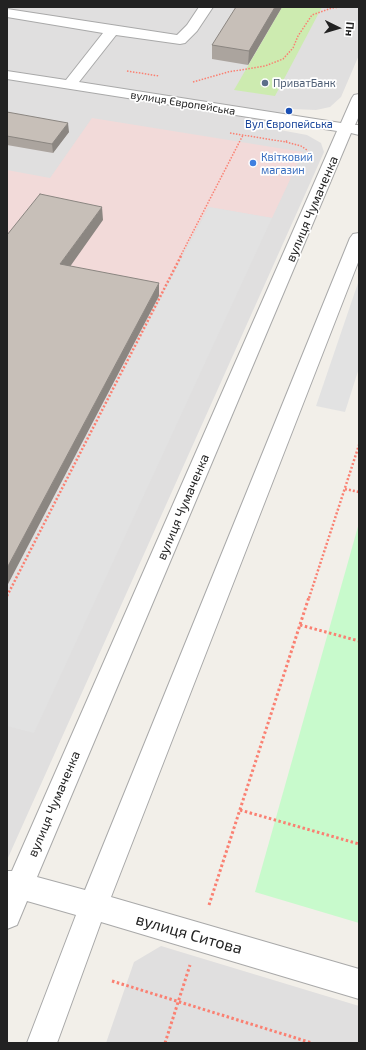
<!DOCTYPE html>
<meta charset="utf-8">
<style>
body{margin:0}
#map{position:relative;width:366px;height:1050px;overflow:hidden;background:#f2efe9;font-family:"Exo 2",sans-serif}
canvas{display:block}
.frame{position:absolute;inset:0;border:8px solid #222;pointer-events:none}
.north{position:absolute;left:318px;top:8px;width:40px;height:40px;-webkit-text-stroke:3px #fff;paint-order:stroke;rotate:95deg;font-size:11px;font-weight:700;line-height:16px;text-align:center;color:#222}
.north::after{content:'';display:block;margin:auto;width:14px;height:18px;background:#222;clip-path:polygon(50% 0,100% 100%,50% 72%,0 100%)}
</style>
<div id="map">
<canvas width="366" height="1050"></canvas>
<div class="frame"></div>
<div class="north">Пн</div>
</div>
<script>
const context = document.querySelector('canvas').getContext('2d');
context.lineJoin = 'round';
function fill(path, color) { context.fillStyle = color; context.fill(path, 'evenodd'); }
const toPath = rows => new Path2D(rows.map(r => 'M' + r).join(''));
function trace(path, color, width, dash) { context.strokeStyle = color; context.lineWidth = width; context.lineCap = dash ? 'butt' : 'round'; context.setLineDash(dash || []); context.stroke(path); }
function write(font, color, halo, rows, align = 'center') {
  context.font = font + ' "Exo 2",sans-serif'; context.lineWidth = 3.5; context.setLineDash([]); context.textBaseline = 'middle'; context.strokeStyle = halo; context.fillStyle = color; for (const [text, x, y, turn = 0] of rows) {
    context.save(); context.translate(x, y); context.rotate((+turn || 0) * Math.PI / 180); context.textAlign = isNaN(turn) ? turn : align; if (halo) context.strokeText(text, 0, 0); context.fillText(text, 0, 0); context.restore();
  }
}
fill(toPath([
 [7,7,359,7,359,55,341,97,330,107,316,110,293,109,280,130,307,135,321,143,324,152,7,860],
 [161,946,359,1006,359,1043,106,1043,134,962]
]), '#e0dfdf');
fill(toPath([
 [92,118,303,152,272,218,208,207,159,296,7,586,7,170,50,178]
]), '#f2dad9');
fill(toPath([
 [282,7,322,7,275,96,234,90]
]), '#cdebb0');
fill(toPath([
 [359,523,359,923,255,892]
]), '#c8facc');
fill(toPath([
 [209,207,272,218,34,733,7,726,7,587],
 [359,280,359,368,345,412,316,406]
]), '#e2e2e2');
const minor = toPath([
 [199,7,213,7,197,31,185,43,180,44,116,35,79,82,341,123,352,98,354,95,359,94,359,116,355,125,359,125,359,135,351,133,37,877,85,890,350,238,353,234,359,233,359,260,111,897,359,969,359,999,101,922,57,1043,27,1043,76,915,27,901,17,925,7,929,7,871,12,871,337,131,7,79,7,71,66,80,103,33,7,17,7,9,177,35,187,25,199,7]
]);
trace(minor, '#a9a9a9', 2);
trace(toPath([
 [127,71,159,76],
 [193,82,228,72,265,66,283,59,293,48,298,36,312,15,332,8,341,7],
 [230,133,286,142,287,140],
 [286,142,301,146,307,150,309,154],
 [180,257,243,135]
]), '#fa8072', 1.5, [1.5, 1.5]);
trace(toPath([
 [345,489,359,492],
 [7,596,181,256],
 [309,598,359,445]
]), '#fa8072', 2.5, [2, 2]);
trace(toPath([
 [300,625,359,641],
 [240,810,359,844],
 [209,905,309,597],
 [112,981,312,1043],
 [165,1043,190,965]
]), '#fa8072', 3, [2.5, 2.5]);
fill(minor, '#fff');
fill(toPath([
 [282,7,248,65,212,59,212,45],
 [7,112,69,132,53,153,7,145]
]), '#aba49e');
fill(toPath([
 [275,7,282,7,248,65,249,51],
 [68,123,69,132,53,153,52,144],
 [102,207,103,220,62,278,60,264],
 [159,283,159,296,7,586,7,568]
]), '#8b8681');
const building = toPath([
 [236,7,275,7,249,51,212,45,236,7],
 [7,112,68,123,52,144,7,136,7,112],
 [40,194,102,207,60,264,159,283,7,568,7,235,40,194]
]);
fill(building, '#c7bfb8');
trace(building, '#8b8681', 1);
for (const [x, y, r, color] of [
 [265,83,4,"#5c6f8a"],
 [289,111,4,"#1a4fb4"],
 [253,163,4,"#3f7fe0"]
]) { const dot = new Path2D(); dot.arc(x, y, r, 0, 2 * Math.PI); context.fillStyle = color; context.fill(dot); trace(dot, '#fff', 1.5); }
write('11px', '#4e5e75', '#fff', [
 ["ПриватБанк",273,83]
], 'left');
write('11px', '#222', '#fff', [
 ["вулиця Європейська",183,103,9]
]);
write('11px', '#164399', '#fff', [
 ["Вул Європейська",289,124]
]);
write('11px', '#366cbe', '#fff', [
 ["Квітковий",261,157],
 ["магазин",261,170]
], 'left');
write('13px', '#222', '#fff', [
 ["вулиця Чумаченка",312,209,-67],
 ["вулиця Чумаченка",183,507,-67],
 ["вулиця Чумаченка",54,804,-67]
]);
write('16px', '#222', '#fff', [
 ["вулиця Ситова",189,934,16]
]);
</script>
